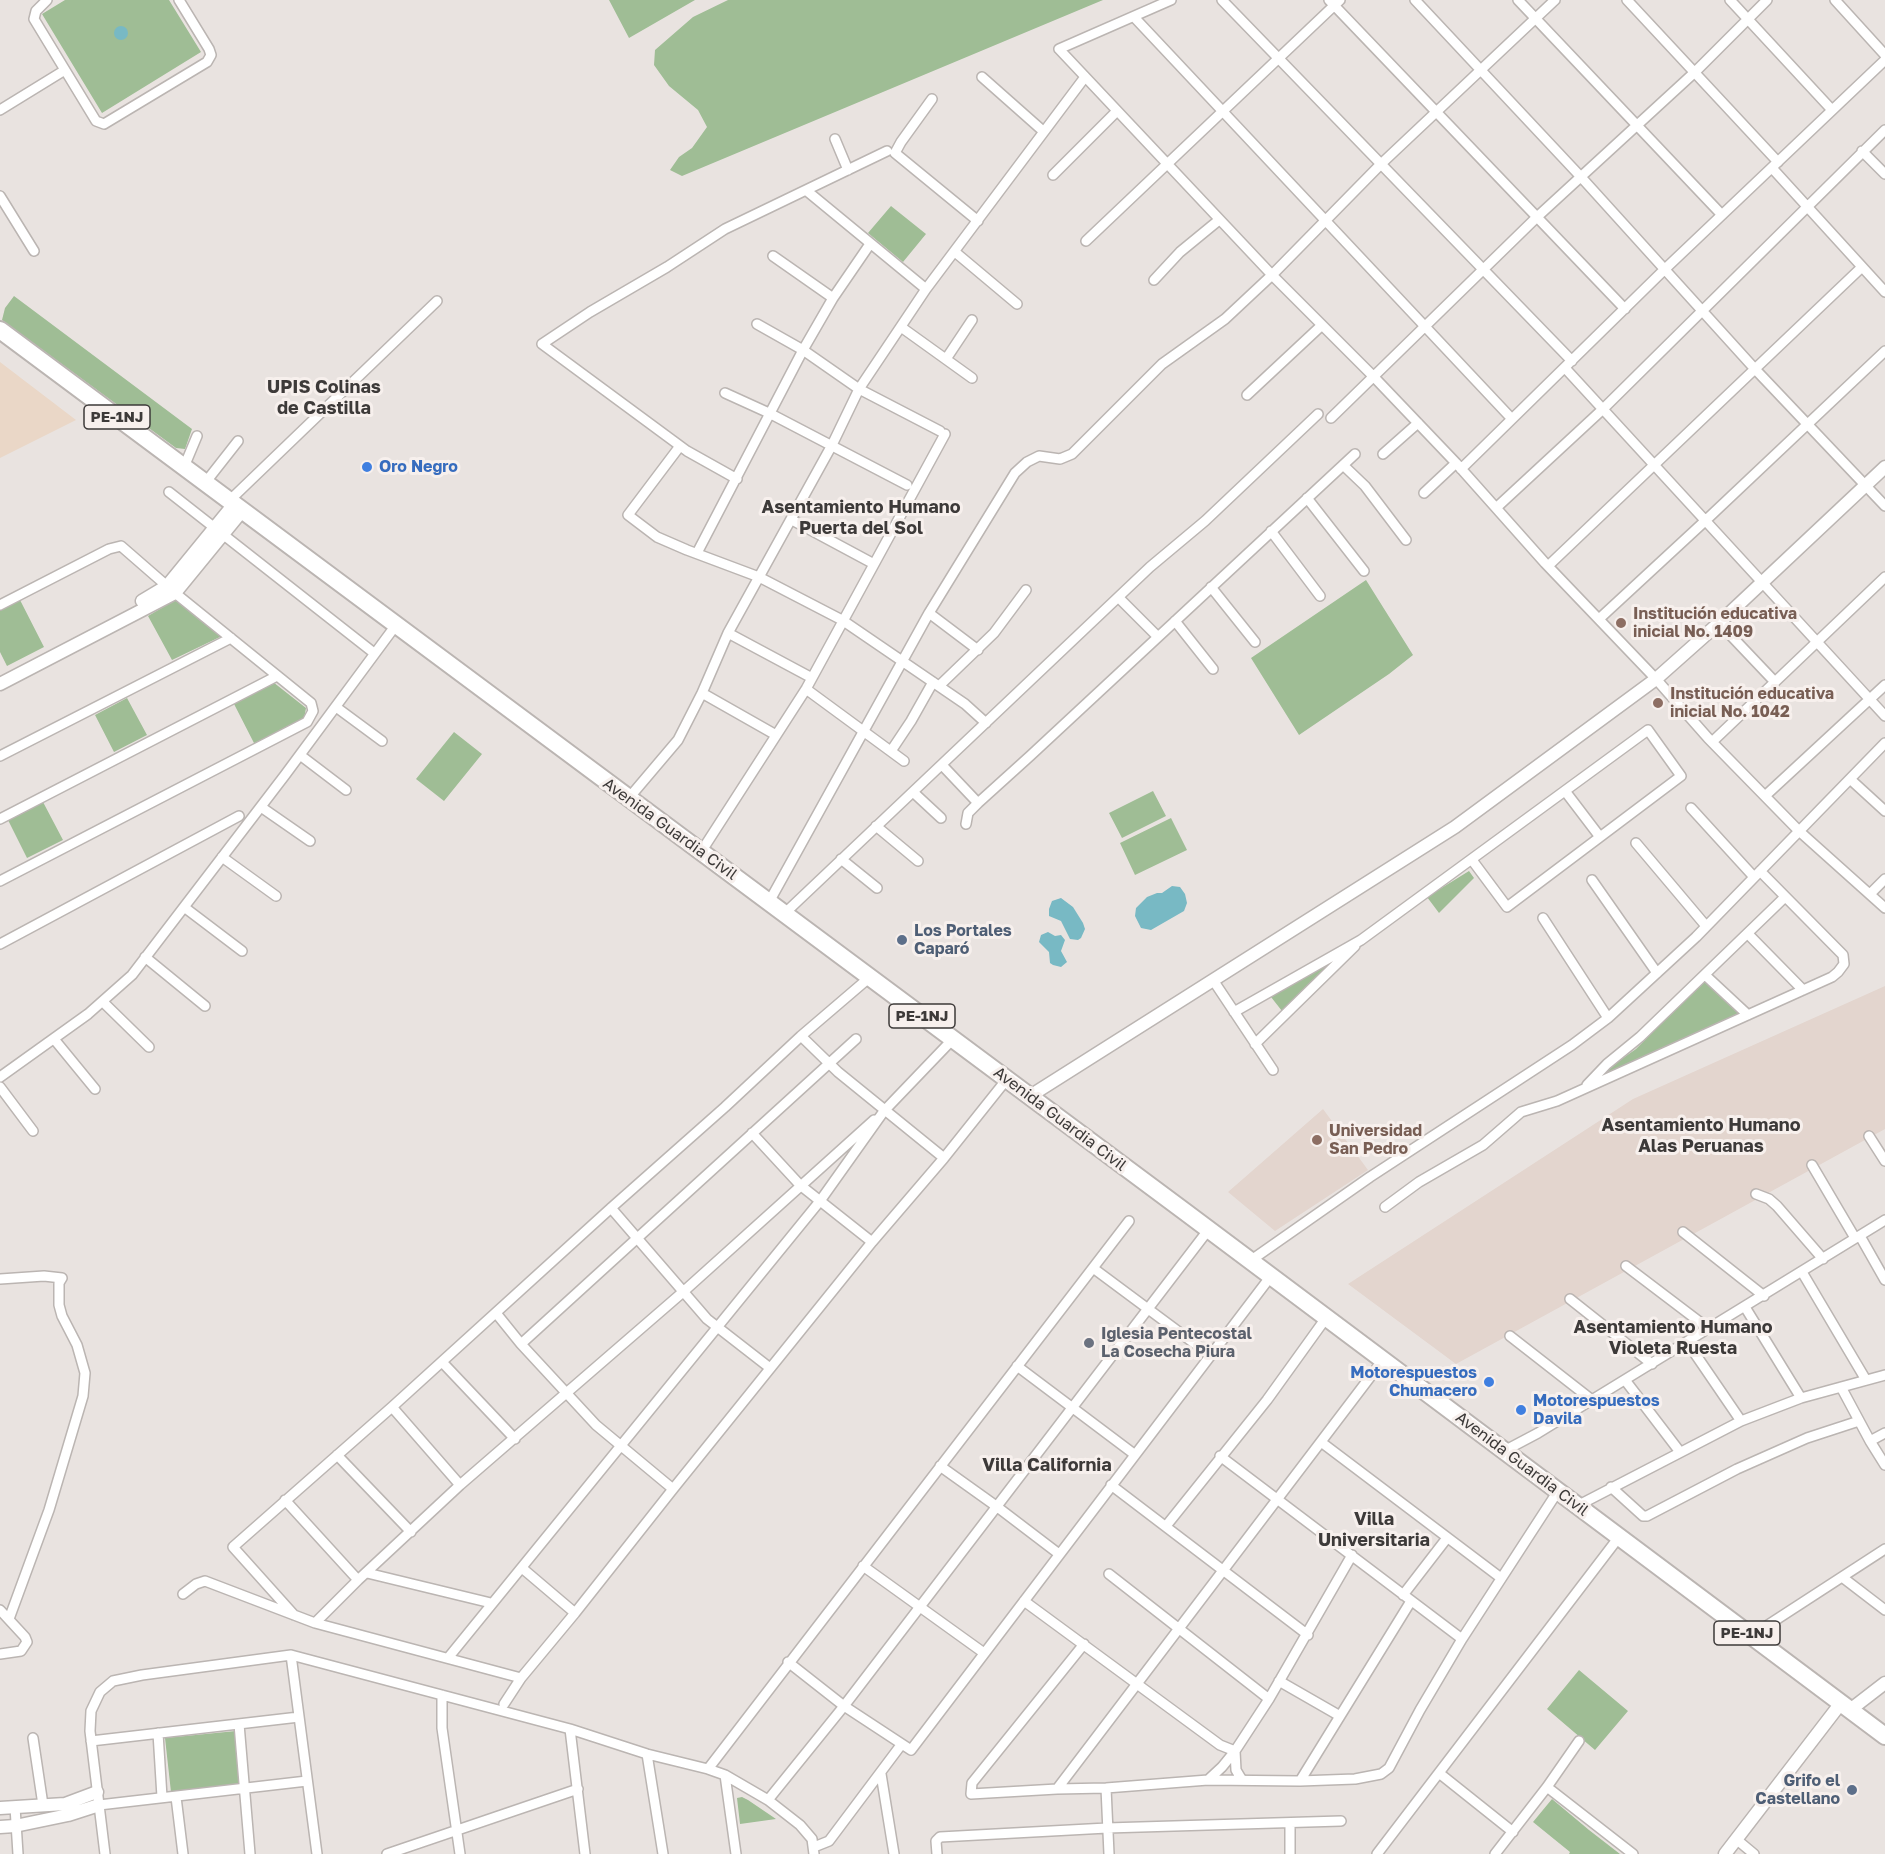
<!DOCTYPE html>
<meta charset="utf-8">
<style>
body{margin:0}
canvas{display:block;background:#e9e3e0}
</style>
<canvas width="1885" height="1854"></canvas>
<script>
const context = document.querySelector('canvas').getContext('2d');
context.lineJoin = 'round';
function fill(path, color) { context.fillStyle = color; context.fill(path, 'evenodd'); }
const toPath = rows => new Path2D(rows.map(r => 'M' + r).join(''));
function trace(path, color, width, dash) { context.strokeStyle = color; context.lineWidth = width; context.lineCap = dash ? 'butt' : 'round'; context.setLineDash(dash || []); context.stroke(path); }
function write(font, color, halo, rows, align = 'center') {
  context.font = font + ' "Golos Text",sans-serif'; context.lineWidth = 6; context.setLineDash([]); context.textBaseline = 'middle'; context.strokeStyle = halo; context.fillStyle = color; for (const [text, x, y, turn = 0] of rows) {
    context.save(); context.translate(x, y); context.rotate((+turn || 0) * Math.PI / 180); context.textAlign = isNaN(turn) ? turn : align; if (halo) context.strokeText(text, 0, 0); context.fillText(text, 0, 0); context.restore();
  }
}
fill(toPath([
 [0,362,76,420,0,458]
]), '#ead7c7');
fill(toPath([
 [1885,986,1885,1129,1456,1364,1348,1284,1633,1099],
 [1323,1109,1368,1170,1275,1231,1228,1192]
]), '#e3d5ce');
fill(toPath([
 [65,0,169,0,201,52,102,113,42,14],
 [609,0,695,0,629,38],
 [728,0,1103,0,682,176,670,170,679,157,692,148,707,127,698,110,669,86,654,65,655,50,693,17],
 [891,206,926,234,903,262,868,233],
 [14,296,192,429,185,449,176,448,2,320,5,308],
 [1366,580,1413,655,1389,674,1299,735,1251,658],
 [177,599,222,636,172,660,148,616],
 [20,600,44,647,7,666,0,652,0,610],
 [273,682,306,708,304,719,255,745,233,702],
 [127,698,147,735,114,752,95,715],
 [454,732,482,754,444,801,416,779],
 [1153,791,1166,816,1122,838,1109,813],
 [43,802,63,840,27,858,8,820],
 [1171,818,1187,850,1135,875,1120,843],
 [1469,871,1474,878,1439,913,1427,897],
 [1342,955,1282,1011,1271,997],
 [1705,980,1741,1013,1605,1074,1603,1072,1636,1049],
 [1579,1670,1628,1711,1595,1750,1547,1709],
 [236,1731,242,1785,171,1792,165,1738],
 [742,1797,748,1800,776,1819,740,1824,737,1798],
 [1552,1799,1589,1830,1620,1854,1569,1854,1570,1852,1533,1822]
]), '#9fbd95');
fill(toPath([
 '114 33a7 7 0 1 1 14 0a7 7 0 1 1-14 0Z',
 [1172,886,1180,887,1185,894,1187,903,1184,911,1151,930,1141,928,1135,916,1136,908,1147,897,1157,893,1162,893],
 [1061,898,1073,907,1083,923,1085,929,1081,938,1078,940,1070,939,1061,921,1049,916,1049,909,1052,901],
 [1048,932,1055,936,1061,935,1065,940,1061,951,1067,962,1061,967,1053,965,1050,963,1049,952,1039,942,1041,935]
]), '#78b9c4');
const street = toPath([
 [47,0,36,11,34,19,96,121,104,124,207,62,211,55,209,49,179,0],
 [1171,0,1059,49,1272,275,1373,376,1456,463,1545,563,1656,679,1708,738,1799,831,1885,908],
 [1222,0,1572,361],
 [1329,0,1625,309],
 [1415,0,1581,177,1754,368,1885,506],
 [1518,0,1722,215],
 [1627,0,1778,162],
 [1730,0,1832,110],
 [1835,0,1885,55],
 [1134,17,1512,419],
 [982,77,1043,131],
 [932,99,901,142,895,153,978,221],
 [0,110,65,70],
 [835,139,848,170],
 [1862,151,1885,174],
 [1772,168,1885,292],
 [1053,175,1117,111],
 [807,191,926,289],
 [0,196,34,251],
 [1086,241,1340,0],
 [955,252,1017,304],
 [773,256,833,298],
 [1154,280,1180,252,1219,220],
 [757,324,803,350,859,389,940,431],
 [901,327,972,378],
 [946,359,972,320],
 [1565,368,1885,716],
 [725,393,769,413,907,485],
 [1247,395,1322,325],
 [1331,418,1537,217,1695,72,1767,0],
 [680,446,628,515,657,537,687,550,759,577,842,620,965,704,986,723],
 [1383,454,1418,423],
 [1343,465,1365,486,1406,540],
 [184,467,197,436],
 [1461,469,1665,269,1885,60],
 [737,479,687,451,542,344,590,312,667,267,725,229,887,151],
 [205,483,238,441],
 [169,492,374,653],
 [1424,493,1456,463],
 [1307,498,1364,571],
 [229,501,437,301],
 [1496,508,1603,409,1885,130],
 [792,520,874,564],
 [1271,531,1320,596],
 [697,553,803,350,833,298,870,244],
 [1548,566,1862,267],
 [1211,587,1255,642],
 [1119,598,1158,637],
 [0,605,109,549,121,546,175,593,311,703,313,711,307,722,0,881],
 [929,613,978,650],
 [1599,619,1705,521,1885,351],
 [1175,621,1213,669],
 [1719,623,1775,682],
 [728,633,812,678],
 [939,686,994,633,1026,590],
 [806,689,904,761],
 [702,693,776,735],
 [336,707,382,741],
 [1712,742,1885,577],
 [891,751,911,721,933,682],
 [300,755,346,790],
 [0,756,231,638],
 [942,765,978,803,968,813,966,824],
 [1850,779,1885,811],
 [1565,791,1600,837],
 [913,792,941,818],
 [1765,796,1885,685],
 [628,799,678,740,702,693,728,633,832,445,859,389,926,289,1085,77],
 [978,803,1030,756,1355,454],
 [261,807,310,841],
 [1691,808,1754,877],
 [0,819,277,676],
 [876,826,918,861],
 [1636,843,1706,926],
 [701,852,806,689,945,434],
 [222,857,276,896],
 [841,859,877,888],
 [1592,880,1657,973],
 [1870,894,1885,879],
 [769,902,929,613,1015,473,1027,462,1039,456,1060,459,1072,454,1162,364,1225,319,1272,275,1381,164,1555,0],
 [184,907,242,951],
 [784,914,1150,567,1205,521,1318,414],
 [1543,918,1608,1018],
 [1748,934,1803,990],
 [0,944,239,816],
 [145,957,205,1006],
 [1705,975,1748,1015],
 [1213,980,1273,1070],
 [103,1002,149,1047],
 [1234,1012,1361,940,1648,730,1681,776,1507,907,1472,860],
 [801,1036,838,1072,944,1158],
 [54,1039,95,1089],
 [1255,1044,1355,946],
 [0,1077,88,1014,132,975,285,775,396,625],
 [1587,1085,1607,1064,1640,1037,1785,897],
 [0,1087,33,1131],
 [752,1133,800,1185,872,1242],
 [1869,1136,1885,1161],
 [1812,1165,1855,1238],
 [1756,1194,1769,1199,1777,1206,1823,1259],
 [1385,1207,1419,1182,1483,1145,1521,1112,1557,1101,1832,977,1838,972,1844,964,1843,955,1760,871],
 [611,1208,707,1319,770,1368],
 [1683,1232,1764,1296],
 [1860,1236,1885,1280],
 [1250,1261,1370,1177,1572,1045,1608,1018,1696,937,1885,743],
 [1626,1266,1709,1329],
 [1093,1268,1210,1355],
 [1802,1272,1866,1380],
 [0,1279,44,1276,62,1278,59,1283,59,1305,62,1316,77,1345,85,1373,83,1396,49,1510,9,1619],
 [1570,1299,1652,1364],
 [1745,1307,1801,1398],
 [496,1313,521,1344,596,1425,673,1489],
 [1510,1336,1592,1400],
 [1687,1342,1741,1421],
 [521,1344,856,1039],
 [442,1362,515,1439],
 [1017,1366,1134,1454],
 [1625,1380,1680,1452],
 [1841,1387,1870,1441,1885,1465],
 [392,1407,460,1485],
 [1870,1441,1885,1433],
 [1321,1442,1501,1578],
 [1504,1451,1538,1433,1885,1220],
 [337,1455,411,1532],
 [1220,1456,1462,1639],
 [940,1466,996,1506,1059,1554],
 [1111,1485,1308,1635],
 [1611,1487,1643,1516,1647,1516,1737,1469,1807,1438,1859,1421],
 [285,1500,358,1580],
 [1577,1506,1741,1421,1801,1398,1885,1375],
 [1166,1526,1267,1400,1326,1318],
 [863,1566,984,1653],
 [522,1568,575,1613],
 [367,1573,491,1603],
 [1109,1574,1269,1699],
 [1842,1577,1885,1610],
 [183,1594,196,1584,205,1581,315,1623,521,1678],
 [1403,1595,1447,1538],
 [1024,1601,1220,1745,1235,1751,1236,1770,1242,1780],
 [0,1610,25,1637,27,1642,21,1651,0,1654],
 [294,1615,233,1547,392,1407,611,1208,725,1107,801,1036,870,977],
 [315,1623,358,1580,460,1485,683,1292,874,1120],
 [1751,1636,1885,1549],
 [1084,1644,972,1783,971,1794,1057,1789,1106,1788,1208,1780,1300,1781,1355,1779,1381,1774,1389,1768,1420,1710,1462,1639,1558,1491],
 [291,1655,317,1854],
 [448,1658,820,1201,884,1111,953,1039],
 [788,1662,844,1706,911,1750,1271,1276],
 [1279,1681,1340,1716],
 [442,1695,442,1728,460,1854],
 [504,1704,521,1678,575,1613,673,1489,872,1242,944,1158,1007,1079],
 [239,1724,250,1854],
 [570,1729,585,1854],
 [158,1733,162,1797],
 [33,1738,43,1805],
 [91,1741,299,1717],
 [647,1754,663,1854],
 [708,1769,1129,1221],
 [1439,1773,1513,1832],
 [881,1774,894,1854],
 [725,1775,736,1854],
 [1208,1780,1222,1767,1235,1751,1269,1699,1352,1555],
 [1300,1781,1411,1601],
 [1547,1787,1633,1854],
 [1106,1788,1109,1854],
 [1057,1789,1383,1360],
 [176,1797,183,1854],
 [768,1800,844,1706,1209,1229],
 [99,1805,307,1781],
 [15,1807,18,1854],
 [1290,1824,1290,1854],
 [1736,1839,1754,1854],
 [814,1847,829,1841,901,1745],
 [105,1854,90,1731,91,1711,100,1692,113,1681,142,1675,291,1655,570,1729,647,1754,708,1769,725,1775,768,1800,800,1825,812,1839,814,1854],
 [387,1854,578,1789],
 [937,1854,936,1841,940,1837,1107,1828,1341,1821],
 [1377,1854,1619,1537],
 [1495,1854,1547,1787,1579,1741]
]);
const secondary = toPath([
 [142,601,167,586,234,504],
 [0,684,175,593,242,511],
 [1030,1096,1455,827,1656,679,1719,623,1885,467],
 [1850,1710,1885,1683],
 [0,1808,65,1804,97,1792],
 [0,1827,15,1826,68,1815,99,1805],
 [1725,1854,1841,1703]
]);
const highway = toPath([
 [0,330,1184,1211,1885,1736]
]);
trace(street, '#bbb5b2', 12);
trace(secondary, '#bbb5b2', 15);
trace(highway, '#bbb5b2', 20);
trace(street, '#fff', 9);
trace(secondary, '#fff', 12);
trace(highway, '#fff', 16);
for (const [x, y, r, color] of [
 [367,467,6,"#3f7fe0"],
 [1621,623,6,"#8d6e63"],
 [1658,703,6,"#8d6e63"],
 [902,940,6,"#5c6f8a"],
 [1317,1140,6,"#8d6e63"],
 [1089,1343,6,"#6b7280"],
 [1489,1382,6,"#3f7fe0"],
 [1521,1410,6,"#3f7fe0"],
 [1852,1790,6,"#5c6f8a"]
]) { const dot = new Path2D(); dot.arc(x, y, r, 0, 2 * Math.PI); context.fillStyle = color; context.fill(dot); trace(dot, '#f7f0ed', 2); }
for (const [x, y, w] of [
 [117,417,66],
 [922,1016,66],
 [1747,1633,66]
]) { const box = new Path2D(); box.roundRect(x - w / 2, y - 12, w, 24, 4.5); context.fillStyle = '#f7f0ed'; context.fill(box); trace(box, '#3d3a39', 1.5); }
write('bold 15px', '#3d3a39', null, [
 ["PE-1NJ",117,417],
 ["PE-1NJ",922,1016],
 ["PE-1NJ",1747,1633]
]);
write('bold 16px', '#366cbe', '#f7f0ed', [
 ["Oro Negro",379,467],
 ["Motorespuestos",1477,1373,"right"],
 ["Chumacero",1477,1391,"right"],
 ["Motorespuestos",1533,1401],
 ["Davila",1533,1419]
], 'left');
write('bold 16px', '#785e54', '#f7f0ed', [
 ["Institución educativa",1633,614],
 ["inicial No. 1409",1633,632],
 ["Institución educativa",1670,694],
 ["inicial No. 1042",1670,712],
 ["Universidad",1329,1131],
 ["San Pedro",1329,1149]
], 'left');
write('16px', '#3d3a39', '#f7f0ed', [
 ["Avenida Guardia Civil",670,829,36],
 ["Avenida Guardia Civil",1060,1119,37],
 ["Avenida Guardia Civil",1522,1464,37]
]);
write('bold 16px', '#4e5e75', '#f7f0ed', [
 ["Los Portales",914,931],
 ["Caparó",914,949],
 ["Grifo el",1840,1781,"right"],
 ["Castellano",1840,1799,"right"]
], 'left');
write('bold 16px', '#5b616d', '#f7f0ed', [
 ["Iglesia Pentecostal",1101,1334],
 ["La Cosecha Piura",1101,1352]
], 'left');
write('bold 18px', '#3d3a39', '#f7f0ed', [
 ["UPIS Colinas",324,387],
 ["de Castilla",324,408],
 ["Asentamiento Humano",861,507],
 ["Puerta del Sol",861,528],
 ["Asentamiento Humano",1701,1125],
 ["Alas Peruanas",1701,1146],
 ["Asentamiento Humano",1673,1327],
 ["Violeta Ruesta",1673,1348],
 ["Villa California",1047,1465],
 ["Villa",1374,1519],
 ["Universitaria",1374,1540]
]);
</script>
